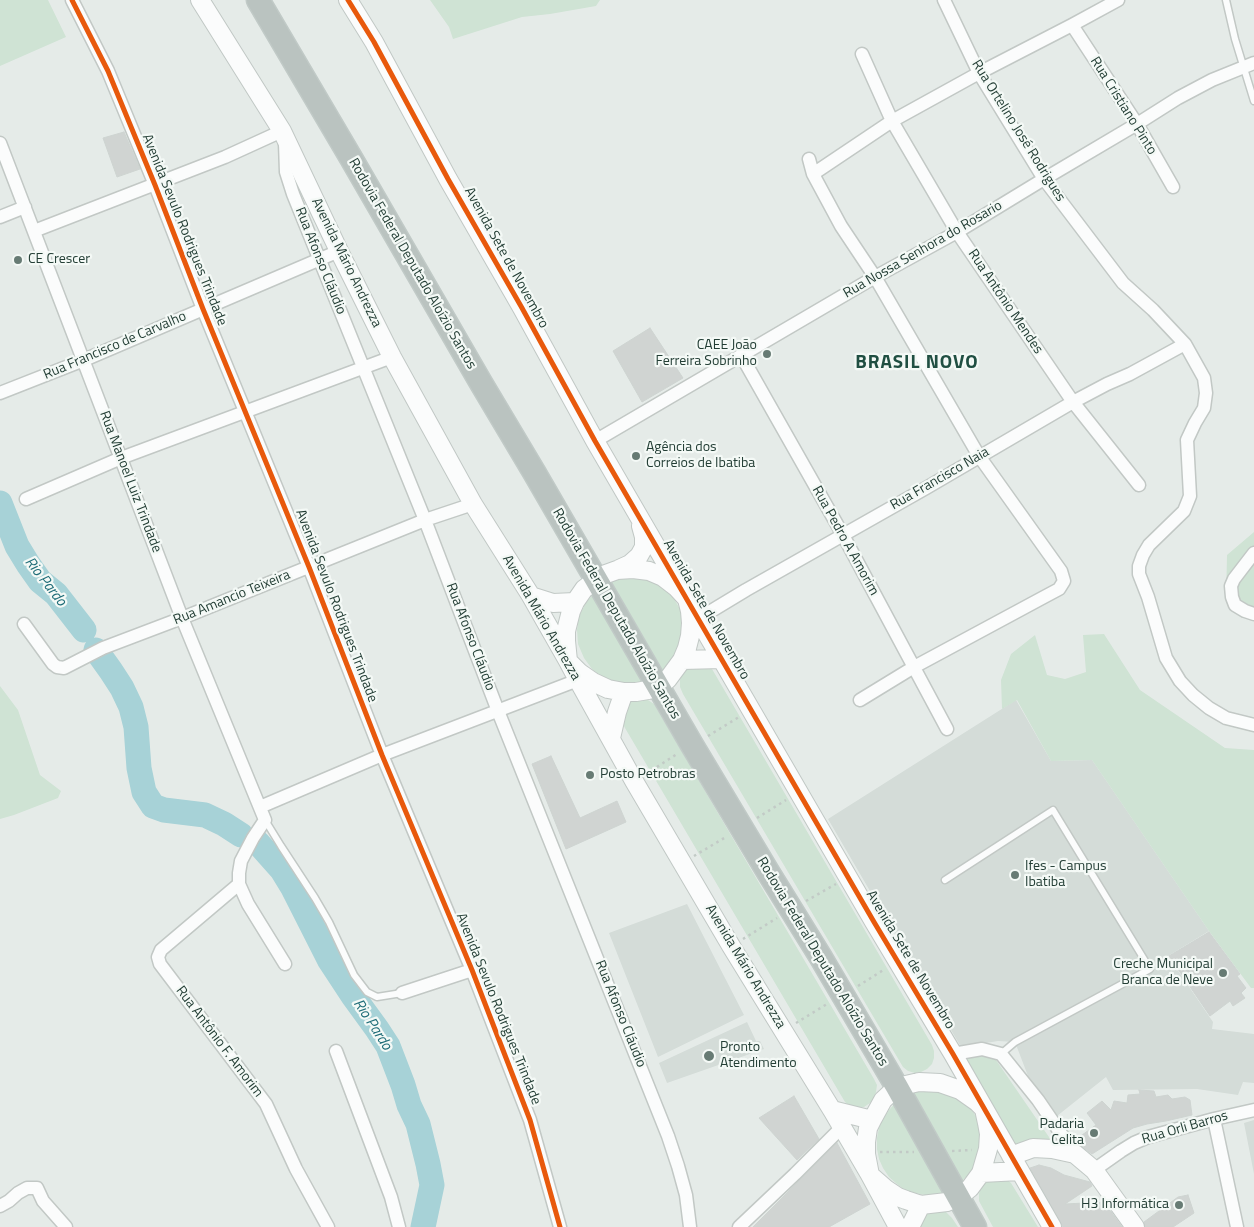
<!DOCTYPE html>
<meta charset="utf-8">
<style>
body{margin:0}
canvas{display:block;background:#e5ebe8}
</style>
<canvas width="1254" height="1227"></canvas>
<script>
const context = document.querySelector('canvas').getContext('2d');
context.lineJoin = 'round';
function fill(path, color) { context.fillStyle = color; context.fill(path, 'evenodd'); }
const toPath = rows => new Path2D(rows.map(r => 'M' + r).join(''));
function trace(path, color, width, dash) { context.strokeStyle = color; context.lineWidth = width; context.lineCap = dash ? 'butt' : 'round'; context.setLineDash(dash || []); context.stroke(path); }
function write(font, color, halo, rows, align = 'center') {
  context.font = font + ' "Titillium Web",sans-serif'; context.lineWidth = 4.5; context.setLineDash([]); context.textBaseline = 'middle'; context.strokeStyle = halo; context.fillStyle = color; for (const [text, x, y, turn = 0] of rows) {
    context.save(); context.translate(x, y); context.rotate((+turn || 0) * Math.PI / 180); context.textAlign = isNaN(turn) ? turn : align; if (halo) context.strokeText(text, 0, 0); context.fillText(text, 0, 0); context.restore();
  }
}
fill(toPath([
 [1016,700,1051,761,1092,760,1209,931,1168,956,1213,1022,1212,1029,1254,1034,1254,1083,1243,1082,1238,1095,1197,1089,1113,1090,1106,1077,1057,1116,1028,1076,1015,1042,998,1041,961,1047,828,819],
 [687,904,744,1015,658,1057,609,933],
 [747,1022,756,1041,760,1041,764,1049,667,1083,659,1063],
 [1254,1120,1254,1174,1244,1123]
]), '#d4dcd8');
fill(toPath([
 [0,0,48,0,66,37,0,66],
 [430,0,600,0,596,6,550,14,522,17,453,39,449,27],
 [1254,532,1254,611,1226,602,1227,555],
 [624,578,638,578,651,581,663,588,673,597,680,609,683,622,680,649,663,671,611,582],
 [595,592,645,682,631,684,617,683,604,678,592,669,584,658,578,644,577,630,579,616,586,603],
 [1104,634,1140,690,1225,748,1254,750,1254,988,1251,988,1209,931,1092,760,1051,761,1017,700,1002,709,1001,680,1011,654,1035,635,1047,675,1065,679,1086,672,1083,635],
 [706,665,712,669,932,1045,934,1051,934,1058,932,1064,927,1069,921,1072,915,1073,908,1071,903,1067,683,694,680,687,680,680,682,673,686,668],
 [0,686,18,710,40,775,61,791,58,798,14,815,0,819],
 [642,698,648,700,654,704,874,1079,877,1085,876,1092,874,1098,870,1103,864,1107,857,1107,850,1106,845,1102,625,728,622,722,628,702,635,699],
 [987,1055,996,1060,1051,1140,1026,1146,1016,1144,1006,1136,961,1059,974,1056],
 [921,1090,944,1091,964,1101,972,1110,978,1120,982,1142,976,1164,969,1174,961,1182,910,1093],
 [896,1102,946,1192,936,1195,925,1195,915,1193,905,1190,897,1184,889,1177,883,1168,879,1159,877,1149,877,1138,879,1128,883,1119,889,1110],
 [992,1178,1006,1179,1011,1183,1038,1227,993,1227,979,1201,979,1194,981,1187,986,1182],
 [932,1210,940,1210,946,1212,952,1218,958,1227,919,1227,925,1214]
]), '#cfe3d4');
trace(toPath([
 [0,503,17,546,28,564,40,581,56,594,84,630],
 [96,650,111,671,122,688,131,707,136,727,139,768,144,792,153,806,164,810,205,815,224,824,241,835],
 [258,843,282,870,293,888,330,961,353,996,377,1029,388,1046,403,1085,409,1105,418,1124,428,1164,432,1185,423,1227]
]), '#a7d2d7', 25);
const building = toPath([
 [124,132,140,169,117,177,103,138,124,132],
 [650,328,683,378,642,402,613,351,650,328],
 [551,756,580,818,617,801,626,822,566,849,532,764,551,756],
 [1209,932,1240,974,1237,976,1246,988,1241,993,1245,998,1233,1006,1230,1001,1210,1016,1169,956,1209,932],
 [1139,1090,1154,1091,1156,1097,1168,1095,1172,1099,1185,1097,1190,1100,1192,1115,1166,1121,1147,1124,1133,1128,1092,1154,1078,1144,1075,1140,1096,1125,1087,1113,1102,1101,1111,1110,1114,1101,1127,1103,1128,1095,1140,1094,1139,1090],
 [794,1096,819,1139,797,1160,759,1118,794,1096],
 [837,1143,870,1204,829,1227,753,1227,837,1143],
 [1039,1165,1051,1168,1064,1175,1090,1182,1092,1186,1065,1204,1104,1202,1122,1227,1063,1227,1030,1168,1039,1165],
 [1188,1195,1194,1213,1173,1227,1145,1227,1144,1222,1178,1197,1188,1195]
]);
fill(building, '#d0d4d2');
trace(building, '#ced4d1', 1);
const lane = toPath([
 [1226,0,1235,39,1254,101],
 [265,820,281,846,315,898,329,922,354,975,367,992,377,997,402,993],
 [945,880,1053,810,1150,969,1015,1042,1001,1054]
]);
const street = toPath([
 [72,0,108,71,155,185,203,309,309,567,382,755,472,970,530,1120,560,1227],
 [944,0,979,73,1044,179,1123,283,1153,310,1185,344,1204,378,1206,393,1204,408,1195,423,1187,440,1190,496,1184,511,1149,545,1143,555,1139,566,1139,574,1148,597,1166,658,1180,681,1193,695,1209,708,1226,718,1254,725],
 [1072,25,1137,124,1173,187],
 [862,54,892,121,957,232,1073,402,1139,485],
 [0,143,182,618,265,820,253,838,241,861,239,873,239,884,248,904,285,964],
 [285,143,286,172,293,194,425,520,498,711,668,1136,678,1166,686,1195,690,1227],
 [809,159,813,174,841,226,875,277,979,456,1061,571,1064,581,1059,589,1044,597,914,667,860,700],
 [813,174,892,121,979,73,1072,25,1118,0],
 [0,217,25,207],
 [34,231,225,157,282,131],
 [741,355,843,535,947,729],
 [0,393,84,360,339,251],
 [595,441,875,277,957,232,1044,179,1137,124,1178,98,1212,80,1254,63],
 [26,499,121,458,392,357],
 [1254,553,1234,579,1231,586,1232,597,1235,605,1245,611,1254,614],
 [698,619,746,590,926,488,1073,402,1107,384,1130,374,1185,344],
 [24,624,53,664,57,667,64,668,103,648,182,618,425,520,473,504],
 [260,807,382,755,578,680],
 [239,884,161,950,158,957,160,964,266,1104,296,1169,328,1227],
 [402,993,472,970],
 [336,1051,391,1197,399,1227],
 [953,1054,982,1049,1001,1054,1038,1100,1075,1154],
 [1214,1119,1237,1227],
 [1094,1170,1121,1151,1134,1143,1148,1137,1214,1119,1254,1110],
 [0,1206,9,1201,18,1193,27,1188,37,1188,43,1201,66,1227],
 [739,1227,795,1174,842,1127]
]);
const secondary = toPath([
 [200,0,282,131,339,251,392,357,473,504,531,596,568,661,578,680,634,781,731,946,832,1110,870,1175,898,1227],
 [348,0,374,42,448,179,522,308,595,441,874,922,953,1054,1052,1227],
 [619,569,630,564,639,556,644,547,644,537,641,526],
 [633,569,649,571,663,577,676,587,687,599,690,611,691,623,690,636,687,648,682,660,668,679,659,687,648,690,636,692,624,692,608,689,593,682,580,673,568,661,566,641,566,631,571,611,575,602,584,589,596,580,606,574,617,570,633,569],
 [531,596,553,603,575,602],
 [682,660,721,659],
 [611,738,617,712,624,692],
 [919,1082,940,1083,960,1090,977,1102,984,1109,987,1123,989,1134,988,1149,981,1173,970,1188,959,1197,947,1202,921,1205,906,1200,898,1197,886,1189,870,1175,866,1154,866,1142,868,1128,872,1120,883,1100,897,1087,919,1082],
 [832,1110,872,1120],
 [1011,1156,1033,1148,1052,1149,1075,1154,1094,1170,1135,1227],
 [981,1173,1020,1171],
 [910,1227,921,1205]
]);
const highway = toPath([
 [258,0,351,158,481,383,534,472,692,745,768,872,820,956,897,1087,975,1227]
]);
trace(lane, '#c2c8c5', 9);
trace(street, '#c2c8c5', 15);
trace(secondary, '#c1c8c5', 20);
trace(highway, '#c1cac7', 25);
trace(toPath([
 [708,736,739,717],
 [646,774,677,754],
 [757,818,786,800],
 [694,856,726,837],
 [806,901,836,884],
 [743,939,777,918],
 [858,986,885,969],
 [796,1023,827,1004],
 [952,1151,972,1150],
 [880,1152,914,1152]
]), '#c2cac6', 2.5, [2.5, 4]);
trace(lane, '#fbfcfc', 6);
trace(street, '#fbfcfc', 12);
trace(secondary, '#fbfcfc', 18);
trace(highway, '#bac3c0', 22);
trace(toPath([
 [72,0,108,71,155,185,203,309,309,567,382,755,472,970,530,1120,560,1227],
 [348,0,374,42,448,179,522,308,595,441,874,922,953,1054,1052,1227]
]), '#e8590c', 5);
for (const [x, y, r, color] of [
 [18,260,5,"#677b74"],
 [767,354,5,"#677b74"],
 [636,456,5,"#677b74"],
 [590,775,5,"#677b74"],
 [1015,875,5,"#677b74"],
 [1223,973,5,"#677b74"],
 [709,1056,6,"#677b74"],
 [1094,1133,5,"#677b74"],
 [1179,1205,5,"#677b74"]
]) { const dot = new Path2D(); dot.arc(x, y, r, 0, 2 * Math.PI); context.fillStyle = color; context.fill(dot); trace(dot, '#f4f9f6', 2); }
write('14px', '#233e35', '#f4f9f6', [
 ["Rua Cristiano Pinto",1123,106,58],
 ["Rua Ortelino José Rodrigues",1018,131,58],
 ["Avenida Sevulo Rodrigues Trindade",184,230,68],
 ["Rua Nossa Senhora do Rosario",923,250,-30],
 ["Avenida Sete de Novembro",506,258,61],
 ["Rua Afonso Cláudio",320,261,68],
 ["Avenida Mário Andrezza",346,263,64],
 ["Rodovia Federal Deputado Aloízio Santos",412,264,60],
 ["Rua Antônio Mendes",1005,302,56],
 ["Rua Francisco de Carvalho",115,346,-23],
 ["Rua Francisco Naia",940,479,-30],
 ["Rua Manoel Luiz Trindade",130,482,69],
 ["Rua Pedro A Amorim",845,541,61],
 ["Rua Amancio Teixeira",232,598,-22],
 ["Avenida Sevulo Rodrigues Trindade",336,606,69],
 ["Avenida Sete de Novembro",706,610,60],
 ["Rodovia Federal Deputado Aloízio Santos",616,614,60],
 ["Avenida Mário Andrezza",541,618,60],
 ["Rua Afonso Cláudio",470,637,69],
 ["Avenida Sete de Novembro",910,960,59],
 ["Rodovia Federal Deputado Aloízio Santos",822,962,59],
 ["Avenida Mário Andrezza",745,967,59],
 ["Avenida Sevulo Rodrigues Trindade",498,1009,68],
 ["Rua Afonso Cláudio",620,1014,68],
 ["Rua Antônio F. Amorim",219,1042,53],
 ["Rua Orli Barros",1185,1128,-16]
]);
write('14px', '#233e35', '#f4f9f6', [
 ["CE Crescer",28,260],
 ["CAEE João",757,346,"right"],
 ["Ferreira Sobrinho",757,362,"right"],
 ["Agência dos",646,448],
 ["Correios de Ibatiba",646,464],
 ["Posto Petrobras",600,775],
 ["Ifes - Campus",1025,867],
 ["Ibatiba",1025,883],
 ["Creche Municipal",1213,965,"right"],
 ["Branca de Neve",1213,981,"right"],
 ["Pronto",720,1048],
 ["Atendimento",720,1064],
 ["Padaria",1084,1125,"right"],
 ["Celita",1084,1141,"right"],
 ["H3 Informática",1169,1205,"right"]
], 'left');
write('italic 15px', '#1f6d78', '#f4f9f6', [
 ["Rio Pardo",45,582,52],
 ["Rio Pardo",372,1025,57]
]);
context.letterSpacing = '1px';
write('bold 19px', '#204f42', '#f4f9f6', [
 ["BRASIL NOVO",917,363]
]);
context.letterSpacing = '0px';
</script>
